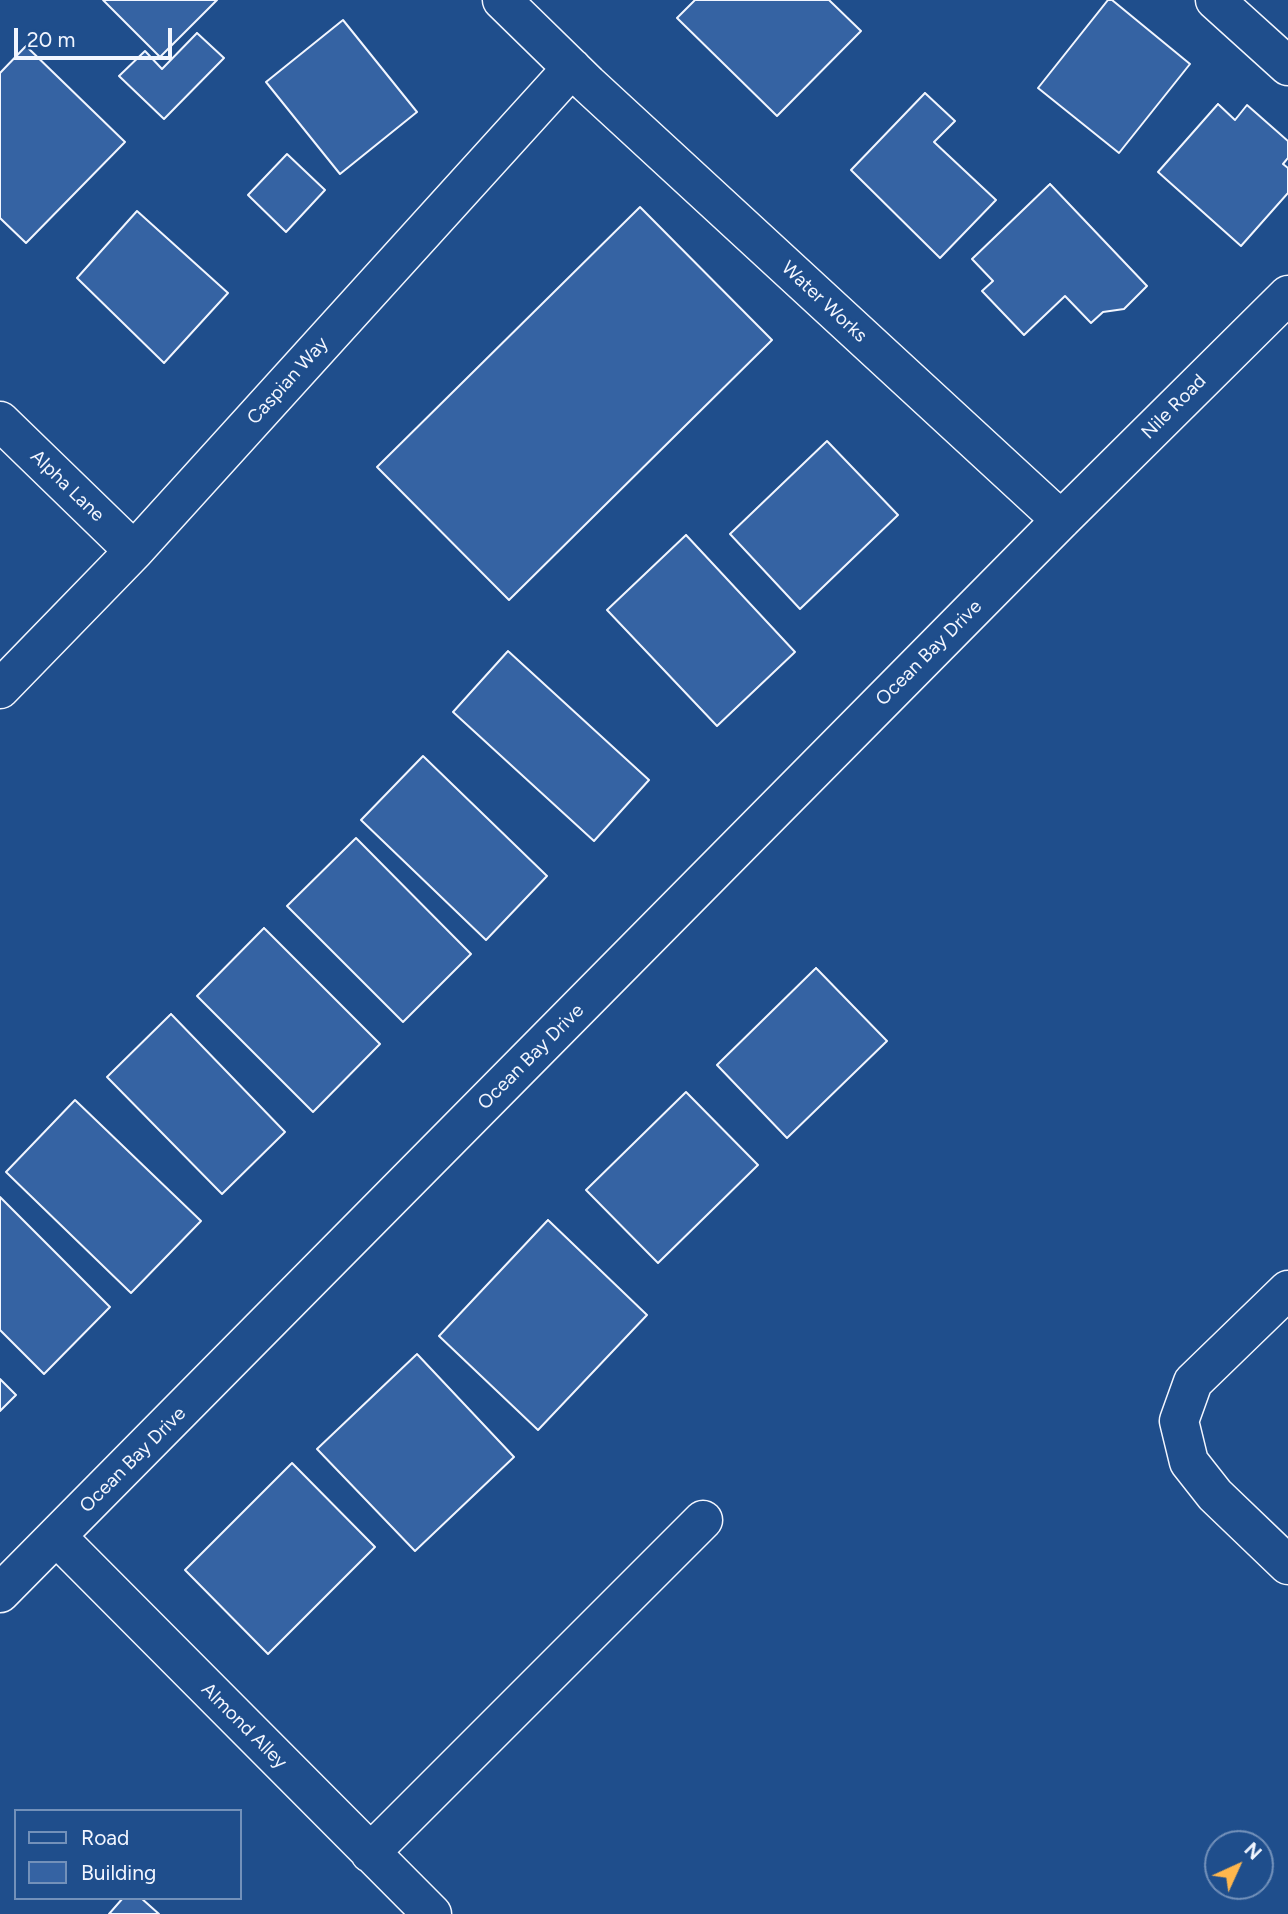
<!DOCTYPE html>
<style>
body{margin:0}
#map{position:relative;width:1288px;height:1914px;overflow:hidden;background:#1f4e8c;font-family:Figtree,sans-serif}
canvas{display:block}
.legend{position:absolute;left:14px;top:1809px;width:228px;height:91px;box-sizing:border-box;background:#1f4e8c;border:2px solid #7391ba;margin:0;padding:9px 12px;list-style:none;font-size:21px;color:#f2f6ff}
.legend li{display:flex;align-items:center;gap:14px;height:35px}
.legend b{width:35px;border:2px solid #7391ba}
.north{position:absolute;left:1204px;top:1830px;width:70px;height:70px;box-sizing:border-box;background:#1f4e8c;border:2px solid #7391ba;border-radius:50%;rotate:45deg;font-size:19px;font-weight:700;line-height:28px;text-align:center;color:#f2f6ff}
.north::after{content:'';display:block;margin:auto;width:24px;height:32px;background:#ffb74d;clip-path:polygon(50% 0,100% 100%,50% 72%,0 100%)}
.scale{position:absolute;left:14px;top:28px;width:158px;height:32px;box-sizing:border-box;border:4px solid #f2f6ff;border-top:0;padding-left:9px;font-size:21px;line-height:24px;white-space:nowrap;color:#f2f6ff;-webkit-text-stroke:5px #1f4e8c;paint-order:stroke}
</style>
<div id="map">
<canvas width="1288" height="1914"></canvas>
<ul class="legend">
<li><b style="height:9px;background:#1f4e8c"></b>Road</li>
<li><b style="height:19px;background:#3563a3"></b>Building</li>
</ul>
<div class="north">N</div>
<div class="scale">20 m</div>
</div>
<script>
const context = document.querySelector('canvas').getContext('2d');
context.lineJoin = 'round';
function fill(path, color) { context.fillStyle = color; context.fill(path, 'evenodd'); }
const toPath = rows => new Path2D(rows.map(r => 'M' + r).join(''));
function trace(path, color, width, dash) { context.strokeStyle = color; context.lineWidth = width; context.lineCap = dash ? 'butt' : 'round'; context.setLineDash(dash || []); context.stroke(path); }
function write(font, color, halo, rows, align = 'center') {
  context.font = font + ' Figtree,sans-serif'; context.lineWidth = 5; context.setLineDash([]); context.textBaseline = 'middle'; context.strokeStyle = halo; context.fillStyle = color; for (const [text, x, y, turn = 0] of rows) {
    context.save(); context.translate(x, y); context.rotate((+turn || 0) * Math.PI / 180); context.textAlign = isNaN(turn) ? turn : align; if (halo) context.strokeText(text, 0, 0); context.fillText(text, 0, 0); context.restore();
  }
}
const building = toPath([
 [103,0,217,0,160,57,103,0],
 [695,0,829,0,861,31,777,116,677,18,695,0],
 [1108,0,1112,0,1190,64,1119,153,1038,88,1108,0],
 [343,20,417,112,340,174,266,82,343,20],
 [197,33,224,58,164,119,119,76,145,51,162,69,197,33],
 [26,46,125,142,26,243,0,218,0,73,26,46],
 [925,93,955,121,934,142,996,200,940,258,851,170,925,93],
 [1218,104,1235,120,1247,105,1288,141,1288,158,1283,164,1288,168,1288,193,1241,246,1158,172,1218,104],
 [287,154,325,190,286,232,248,195,287,154],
 [1050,184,1147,286,1124,309,1103,312,1091,323,1065,296,1024,335,982,291,993,281,972,259,1050,184],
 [640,207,772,340,509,600,377,467,640,207],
 [137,211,228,293,164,363,77,278,137,211],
 [827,441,898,515,800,609,730,534,827,441],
 [686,535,795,652,717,726,607,610,686,535],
 [508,651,649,780,594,841,453,712,508,651],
 [423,756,547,876,486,940,361,820,423,756],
 [356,838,471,954,403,1022,287,906,356,838],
 [264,928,380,1044,313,1112,197,996,264,928],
 [816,968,887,1041,787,1138,717,1065,816,968],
 [171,1014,285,1132,222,1194,107,1077,171,1014],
 [686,1092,758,1165,658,1263,586,1190,686,1092],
 [75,1100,201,1221,131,1293,6,1172,75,1100],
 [0,1197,110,1307,44,1374,0,1330,0,1197],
 [548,1220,647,1315,538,1430,439,1336,548,1220],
 [417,1354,514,1457,415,1551,317,1449,417,1354],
 [0,1379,16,1395,0,1411,0,1379],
 [292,1463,375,1547,268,1654,185,1570,292,1463],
 [123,1898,141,1898,159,1914,109,1914,123,1898]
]);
fill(building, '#3563a3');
trace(building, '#f2f6ff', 2);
const street = toPath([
 [502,0,588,84,1061,520],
 [1215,0,1288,66],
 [0,421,134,551],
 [0,689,134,551,572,68],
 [1288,1290,1193,1382,1179,1421,1189,1462,1215,1495,1288,1565],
 [57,1537,432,1914],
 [0,1593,1061,520,1288,295],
 [370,1853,703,1520]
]);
trace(street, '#f2f6ff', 41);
trace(street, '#1f4e8c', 38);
write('19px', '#f2f6ff', '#1f4e8c', [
 ["Water Works",824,302,43],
 ["Caspian Way",288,381,-48],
 ["Nile Road",1174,407,-45],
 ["Alpha Lane",67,486,44],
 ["Ocean Bay Drive",929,653,-45],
 ["Ocean Bay Drive",531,1057,-45],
 ["Ocean Bay Drive",133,1460,-45],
 ["Almond Alley",244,1726,45]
]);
</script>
